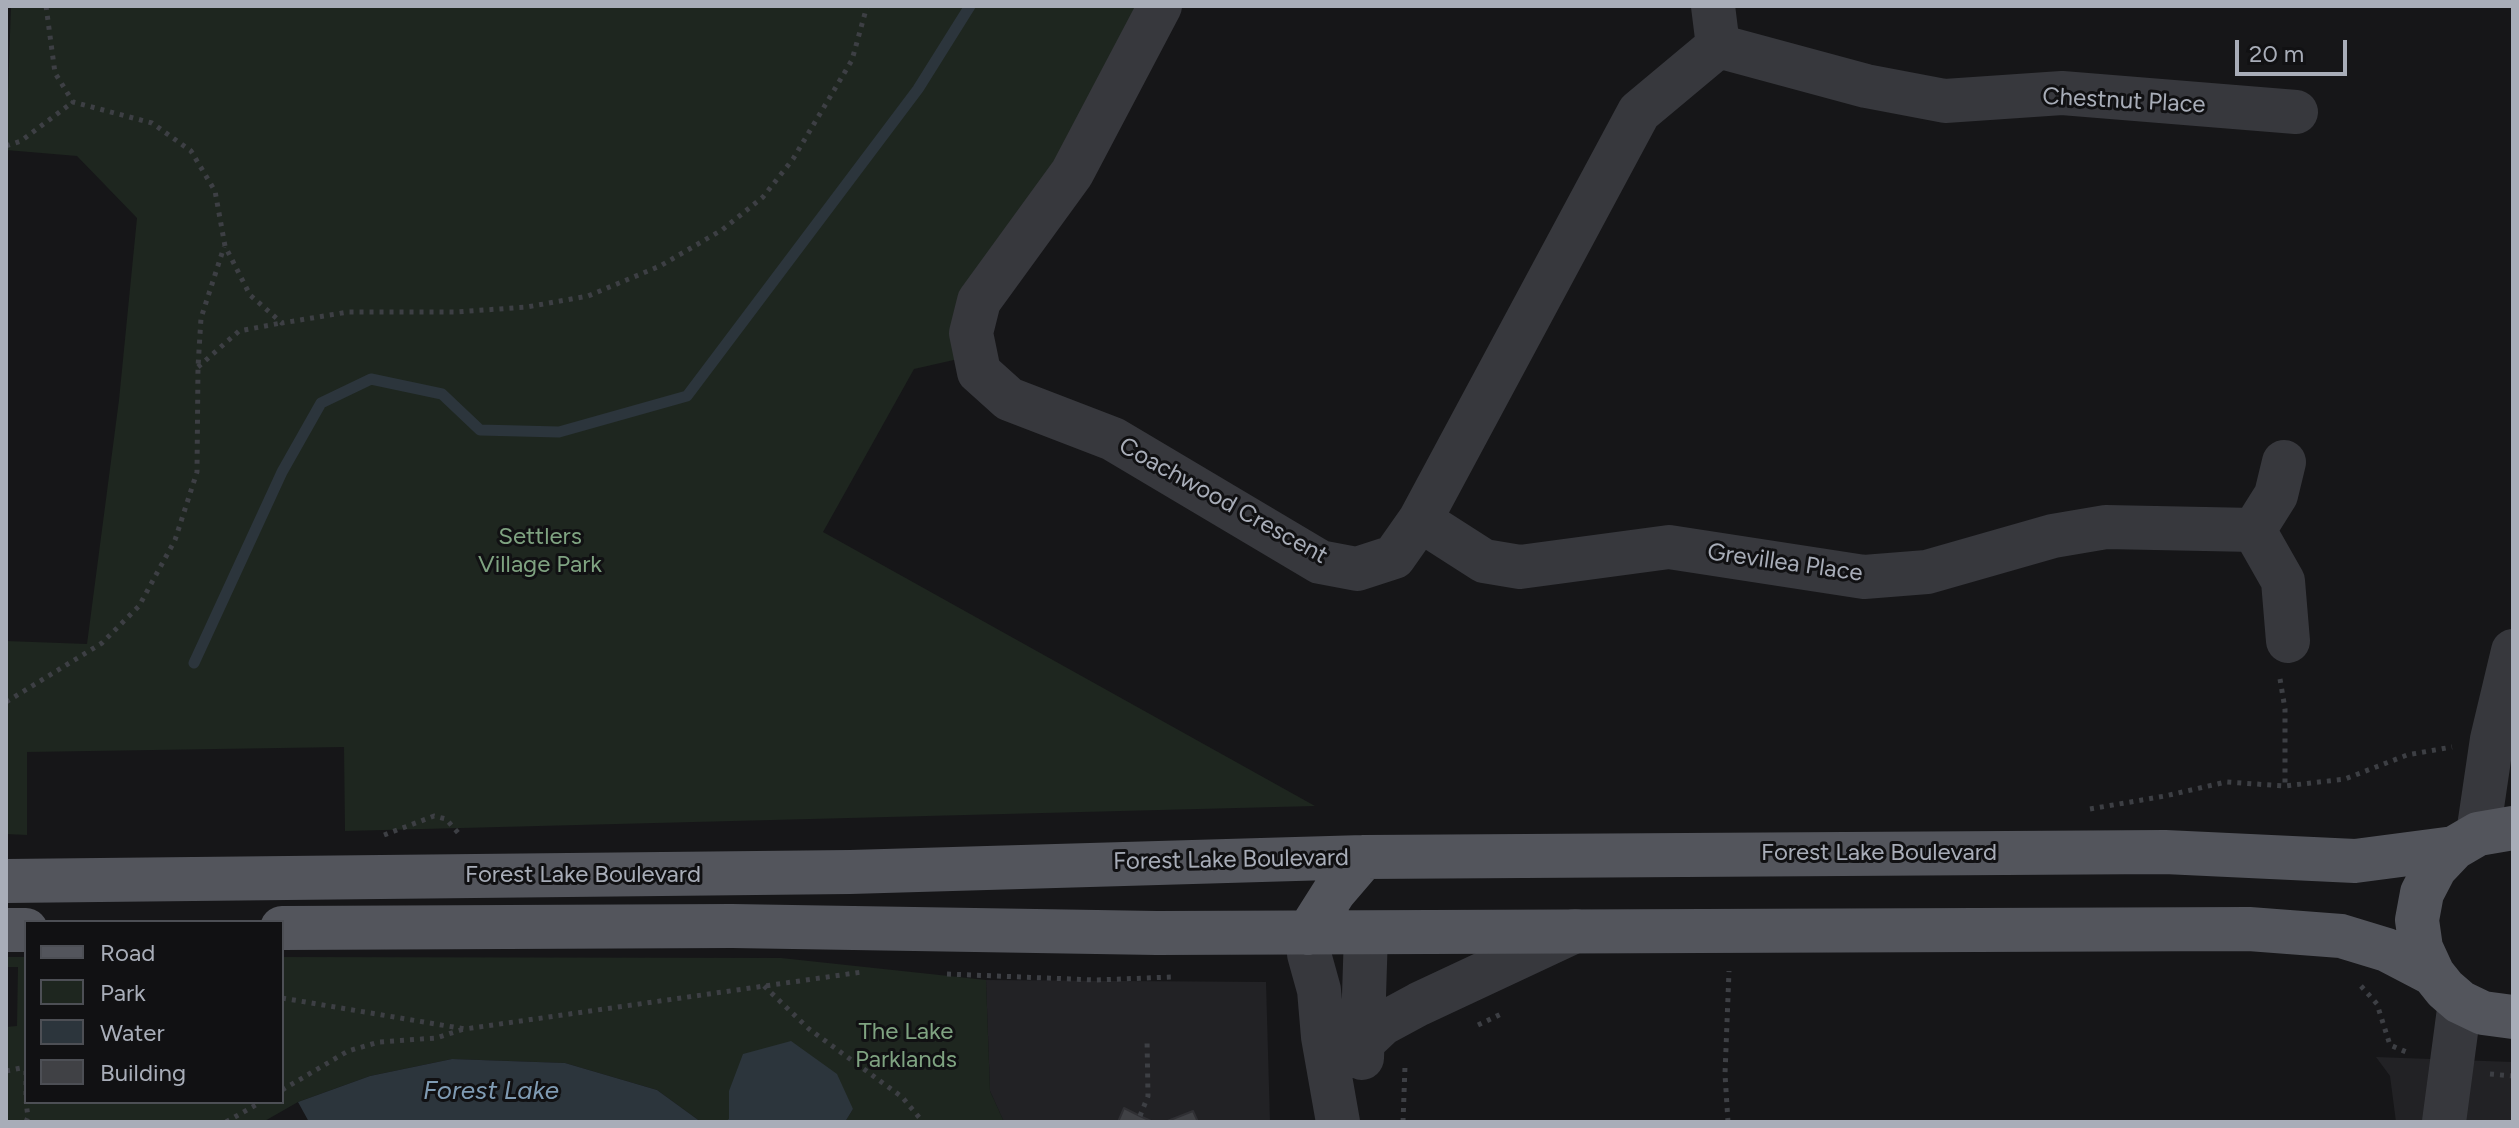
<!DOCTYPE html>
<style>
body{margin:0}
#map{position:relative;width:2519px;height:1128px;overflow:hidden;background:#161618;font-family:Figtree,sans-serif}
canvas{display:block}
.frame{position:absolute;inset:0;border:8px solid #a8adb8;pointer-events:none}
.legend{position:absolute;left:24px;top:920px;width:260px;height:184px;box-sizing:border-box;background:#111113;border:2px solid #4d4f55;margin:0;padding:10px 14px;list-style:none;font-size:24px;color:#a8adb8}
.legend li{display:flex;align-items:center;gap:16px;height:40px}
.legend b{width:40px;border:2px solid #4d4f55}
.scale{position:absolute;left:2235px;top:40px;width:112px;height:36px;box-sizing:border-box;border:4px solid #a8adb8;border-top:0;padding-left:10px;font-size:24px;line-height:28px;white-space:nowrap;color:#a8adb8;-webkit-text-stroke:6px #111113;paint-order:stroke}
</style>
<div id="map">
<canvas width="2519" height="1128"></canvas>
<div class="frame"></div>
<ul class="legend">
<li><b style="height:10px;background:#53555c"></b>Road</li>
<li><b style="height:22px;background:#1e261f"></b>Park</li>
<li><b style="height:22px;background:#2c353c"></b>Water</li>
<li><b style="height:22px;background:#404145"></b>Building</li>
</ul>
<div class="scale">20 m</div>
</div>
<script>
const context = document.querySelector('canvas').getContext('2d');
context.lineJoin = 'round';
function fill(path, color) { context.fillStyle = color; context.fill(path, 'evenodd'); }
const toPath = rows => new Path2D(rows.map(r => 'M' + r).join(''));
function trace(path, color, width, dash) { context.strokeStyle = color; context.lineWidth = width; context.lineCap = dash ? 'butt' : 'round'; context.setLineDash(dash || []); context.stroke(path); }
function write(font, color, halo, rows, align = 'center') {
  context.font = font + ' Figtree,sans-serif'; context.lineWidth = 6; context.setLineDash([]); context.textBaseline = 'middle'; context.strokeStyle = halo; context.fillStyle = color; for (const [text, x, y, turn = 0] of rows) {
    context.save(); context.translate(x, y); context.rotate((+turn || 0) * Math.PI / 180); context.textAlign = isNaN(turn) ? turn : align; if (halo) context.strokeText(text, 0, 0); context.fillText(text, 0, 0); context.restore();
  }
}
fill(toPath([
 [986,980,1266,982,1270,1122,1004,1122,990,1091],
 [2376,1057,2513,1062,2513,1122,2396,1122,2390,1076]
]), '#222225');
fill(toPath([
 [11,6,1160,6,976,355,914,369,823,532,1315,806,345,831,344,747,27,752,27,835,6,834,6,641,87,644,119,400,137,218,77,156,6,150],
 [6,957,26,957,26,1102,282,1102,282,957,781,958,986,980,990,1091,1004,1122,845,1122,853,1109,729,1091,729,1120,725,1122,701,1122,657,1090,565,1063,452,1059,370,1076,298,1102,263,1122,6,1122,6,1027,17,1026,18,967,6,967]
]), '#1e261f');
fill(toPath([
 [791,1041,837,1074,853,1109,845,1122,725,1122,729,1119,729,1091,743,1054],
 [452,1059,565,1063,657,1090,701,1122,309,1122,298,1102,370,1076]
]), '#2c353c');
trace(toPath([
 [194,663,282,472,321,403,371,379,442,394,480,430,559,432,687,396,918,89,970,6]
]), '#2c353c', 11);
const building = toPath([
 [1124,1108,1140,1116,1153,1122,1118,1122,1124,1108],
 [1193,1111,1198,1122,1165,1122,1193,1111]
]);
fill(building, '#404145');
trace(building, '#303034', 2);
trace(toPath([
 [46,6,55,73,73,102,152,123,191,151,215,191,225,246,250,295,282,323,348,312,456,312,527,307,588,296,660,266,722,230,763,197,793,159,852,60,867,6],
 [6,146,21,141,73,102],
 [198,367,239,331,281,323],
 [2280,679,2285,709,2285,786],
 [6,702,102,643,139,606,175,540,197,472,198,367,201,318,224,247],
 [2090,809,2165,796,2226,782,2285,786,2345,779,2407,755,2452,747],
 [384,835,434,816,446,819,459,834],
 [947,974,1095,980,1173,977],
 [764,986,809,1029,902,1097,923,1122],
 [2361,986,2377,1004,2390,1045,2411,1054],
 [282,998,465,1029,862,972],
 [1478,1025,1501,1014],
 [6,1071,26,1067],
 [26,1071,26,1100],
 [2490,1074,2513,1076],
 [282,1090,348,1051,379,1042,436,1038,464,1029],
 [1140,1116,1148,1096,1147,1039],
 [26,1122,28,1117,26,1102],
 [226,1122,261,1102],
 [1403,1122,1405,1066],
 [1728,1122,1725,1074,1729,971]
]), '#3d3f44', 5, [4, 6]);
trace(toPath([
 [1160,6,1072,173,979,301,971,333,979,372,1009,399,1113,439,1320,562,1357,569,1394,557,1420,520,1639,112,1718,46,1713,6],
 [1718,46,1866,86,1945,101,2062,93,2296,112],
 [2284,462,2276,495,2254,530,2283,581,2288,641],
 [1420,520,1484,561,1520,567,1669,547,1864,577,1927,572,2053,536,2106,527,2254,530],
 [2478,834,2492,739,2513,651],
 [1308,933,1309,954,1319,990,1323,1037,1338,1122],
 [1364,1041,1382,1024,1419,1004,1575,931],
 [1362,1058,1366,933],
 [2444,1122,2460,1002]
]), '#37383d', 44);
trace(toPath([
 [2513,828,2478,834,2454,848,2435,868,2422,893,2417,920,2421,948,2433,974,2445,989,2460,1002,2483,1013,2513,1017],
 [6,881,850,872,1364,857,2165,852,2355,861,2454,848],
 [282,928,732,926,1157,933,2249,929,2341,936,2387,950,2433,974],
 [6,930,26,930],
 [1308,933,1334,892,1364,857]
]), '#53555c', 44);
write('24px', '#a8adb8', '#111113', [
 ["Chestnut Place",2124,101,3],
 ["Coachwood Crescent",1223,501,29],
 ["Grevillea Place",1785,563,8],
 ["Forest Lake Boulevard",1879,853],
 ["Forest Lake Boulevard",1231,860,-1],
 ["Forest Lake Boulevard",583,875]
]);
write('24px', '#7fa381', '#111113', [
 ["Settlers",540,537],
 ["Village Park",540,565],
 ["The Lake",906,1032],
 ["Parklands",906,1060]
]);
write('italic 26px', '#7f9bb3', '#111113', [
 ["Forest Lake",491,1091]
]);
</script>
